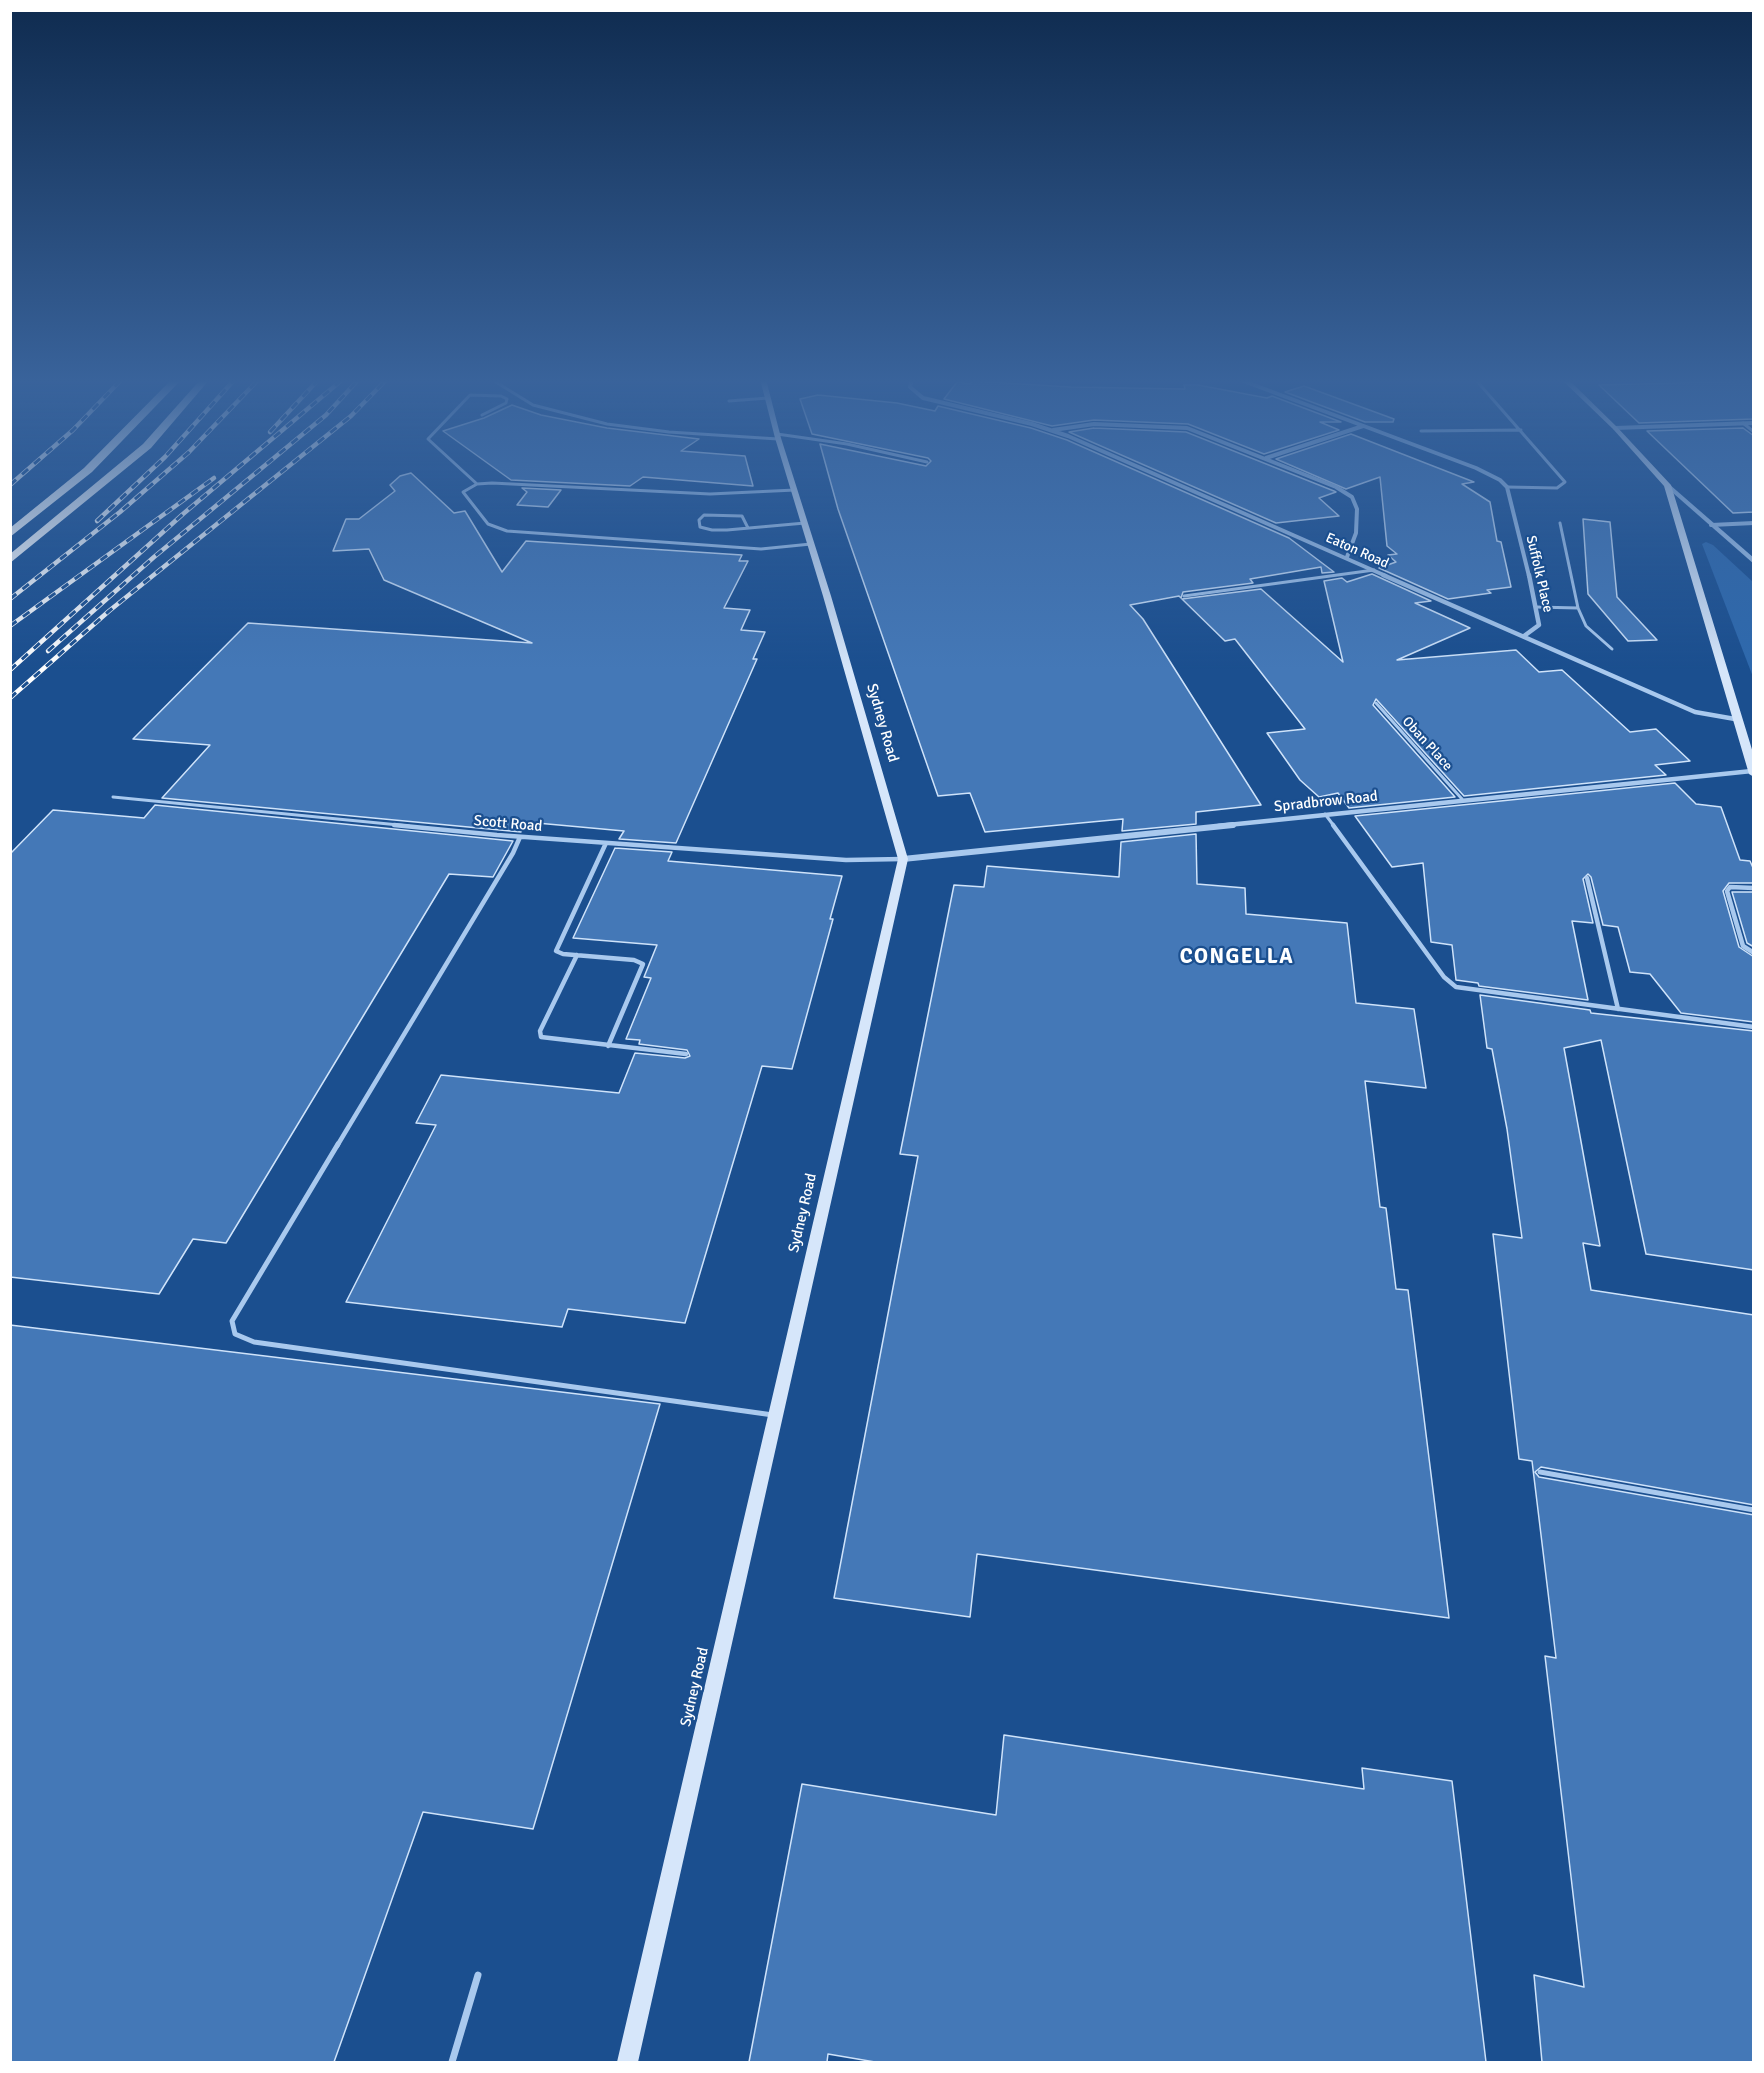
<!DOCTYPE html>
<style>
body{margin:0}
#map{position:relative;width:1764px;height:2073px;overflow:hidden;background:#1b4f8f;font-family:Signika,sans-serif}
canvas{display:block}
.frame{position:absolute;inset:0;border:12px solid #fff;pointer-events:none}
</style>
<div id="map">
<canvas width="1764" height="2073"></canvas>
<div class="frame"></div>
</div>
<script>
const context = document.querySelector('canvas').getContext('2d');
context.lineJoin = 'round';
function fill(path, color) { context.fillStyle = color; context.fill(path, 'evenodd'); }
const toPath = rows => new Path2D(rows.map(r => 'M' + r).join(''));
function trace(path, color, width, dash) { context.strokeStyle = color; context.lineWidth = width; context.lineCap = dash ? 'butt' : 'round'; context.setLineDash(dash || []); context.stroke(path); }
function write(font, color, halo, rows, align = 'center') {
  context.font = font + ' Signika,sans-serif'; context.lineWidth = 4.5; context.setLineDash([]); context.textBaseline = 'middle'; context.strokeStyle = halo; context.fillStyle = color; for (const [text, x, y, turn = 0] of rows) {
    context.save(); context.translate(x, y); context.rotate((+turn || 0) * Math.PI / 180); context.textAlign = isNaN(turn) ? turn : align; if (halo) context.strokeText(text, 0, 0); context.fillText(text, 0, 0); context.restore();
  }
}
fill(toPath([
 [1706,542,1713,545,1753,582,1753,677,1702,544]
]), '#2e69ad');
const building = toPath([
 [972,381,1071,387,1185,389,1184,385,1198,385,1267,398,1272,396,1341,422,1320,422,1339,430,1264,454,1188,424,1094,420,1052,426,944,399,957,382,970,384,972,381],
 [1754,381,1754,419,1639,423,1599,385,1754,381],
 [1304,386,1394,419,1393,422,1365,422,1285,392,1304,386],
 [818,395,897,403,935,411,938,406,1031,428,1067,440,1289,538,1334,572,1322,573,1321,567,1250,579,1253,583,1183,592,1181,598,1179,596,1130,605,1143,619,1261,805,1196,812,1196,824,1122,831,1123,819,985,832,970,793,938,796,838,509,820,444,926,466,931,461,928,458,812,434,800,399,818,395],
 [512,405,541,415,607,428,699,439,681,451,745,456,753,486,643,477,630,486,511,480,443,431,484,418,512,405],
 [1094,428,1186,432,1334,491,1336,492,1319,498,1339,516,1276,523,1069,432,1094,428],
 [1743,428,1754,436,1754,512,1733,513,1647,431,1743,428],
 [1351,434,1474,482,1462,484,1490,502,1497,541,1501,542,1511,587,1487,590,1491,593,1448,599,1379,568,1396,562,1388,555,1397,554,1387,546,1380,477,1346,489,1276,459,1351,434],
 [411,473,454,513,465,511,502,572,526,541,742,555,739,561,748,561,724,608,750,610,741,630,765,632,753,659,757,659,676,843,619,839,624,831,526,822,521,832,162,798,210,745,133,739,248,623,532,643,384,580,369,549,333,551,346,519,359,519,395,491,390,485,400,476,411,473],
 [522,488,561,490,548,507,517,505,527,492,522,488],
 [1583,519,1610,522,1617,597,1657,640,1628,641,1588,594,1583,519],
 [1372,574,1431,601,1415,603,1470,628,1397,660,1516,650,1539,672,1562,670,1630,732,1656,729,1690,761,1655,765,1666,775,1464,796,1376,699,1373,705,1455,797,1349,808,1338,793,1319,797,1300,780,1267,733,1305,729,1235,639,1225,641,1182,599,1261,589,1343,662,1324,581,1342,578,1347,582,1372,574],
 [1675,783,1696,804,1721,807,1740,860,1750,861,1754,870,1754,883,1729,883,1723,891,1739,947,1754,957,1754,1022,1681,1013,1650,974,1630,972,1618,927,1603,925,1591,877,1588,874,1583,879,1593,923,1572,921,1588,1000,1479,986,1478,983,1456,980,1452,945,1431,942,1423,863,1392,867,1355,816,1675,783],
 [155,805,513,841,493,877,449,874,226,1243,193,1239,159,1294,10,1277,10,854,53,810,144,818,155,805],
 [1196,834,1197,884,1245,888,1246,914,1347,923,1356,1003,1414,1009,1426,1088,1365,1081,1380,1207,1386,1208,1396,1289,1408,1290,1449,1618,977,1554,970,1617,834,1598,918,1156,900,1154,954,885,984,887,987,866,1119,877,1121,842,1196,834],
 [615,848,672,852,668,861,842,876,830,919,833,919,792,1069,762,1066,685,1323,568,1309,562,1327,346,1302,436,1125,416,1123,441,1075,619,1093,635,1053,685,1058,690,1056,687,1050,639,1044,640,1040,626,1039,651,978,644,977,657,945,573,938,615,848],
 [1732,892,1754,892,1754,947,1747,943,1732,892],
 [1480,995,1590,1010,1591,1013,1754,1031,1754,1270,1646,1254,1601,1040,1564,1048,1600,1246,1583,1243,1591,1290,1754,1315,1754,1505,1541,1467,1535,1472,1539,1477,1754,1515,1754,2062,1542,2062,1534,1975,1584,1987,1545,1656,1556,1658,1532,1461,1519,1459,1493,1234,1522,1238,1507,1129,1492,1049,1487,1048,1480,995],
 [10,1325,660,1404,533,1829,423,1812,334,2062,10,2062,10,1325],
 [1004,1735,1364,1789,1362,1768,1452,1781,1486,2062,875,2062,828,2054,827,2062,749,2062,802,1784,996,1815,1004,1735]
]);
fill(building, '#4478b7');
trace(building, '#cfe3fa', 1.5);
trace(toPath([
 [491,379,533,405,607,424,669,432,778,439],
 [1475,379,1565,482,1557,488,1507,487],
 [729,401,768,398],
 [1743,423,1754,432],
 [1421,431,1521,430],
 [777,434,847,444,927,462],
 [477,484,428,439,470,395,501,396,507,399,506,403,482,415],
 [795,490,710,494,492,483,477,484,463,492,488,524,507,531,761,549,811,544],
 [1560,523,1578,608,1586,626,1612,649],
 [748,528,742,516,704,515,699,520,700,527,712,530,727,530,805,523],
 [1184,596,1374,570],
 [1536,607,1578,608],
 [1376,703,1462,799],
 [113,797,409,826],
 [1325,814,1334,826]
]), '#a9c9ee', 3);
trace(toPath([
 [394,825,497,835,846,860,903,859],
 [1333,825,1444,977,1456,987,1754,1027],
 [606,843,556,951,563,954,634,960,643,964,608,1046],
 [1587,878,1618,1009],
 [1754,888,1730,887,1727,891,1743,946,1754,953],
 [577,955,540,1031,541,1037,686,1054],
 [337,1146,513,853,520,837]
]), '#a9c9ee', 4.5);
trace(toPath([
 [338,1144,232,1321,235,1334,254,1342,773,1415],
 [1540,1472,1754,1510]
]), '#a9c9ee', 5);
trace(toPath([
 [452,2062,478,1975]
]), '#a9c9ee', 7);
trace(toPath([
 [912,379,910,387,923,398,1032,424,1068,436,1386,576],
 [1238,379,1476,468,1500,480,1507,487,1529,576],
 [1615,428,1754,423],
 [1053,430,1094,424,1187,428,1336,487,1352,497,1357,509,1356,533,1347,557],
 [1266,458,1363,426],
 [1711,525,1754,523]
]), '#a9c9ee', 4);
trace(toPath([
 [1383,575,1695,712,1735,719],
 [1524,636,1539,625,1529,575],
 [1218,826,1752,771]
]), '#a9c9ee', 4.5);
trace(toPath([
 [903,859,1233,825]
]), '#a9c9ee', 6);
fill(toPath([
 [1665,484,1669,484,1754,558,1754,564,1665,486,1665,484]
]), '#a9c9ee');
fill(toPath([
 [760,379,766,379,781,438,831,596,908,859,638,2062,617,2062,898,859,823,596,775,438,760,379],
 [1561,379,1568,379,1617,427,1671,485,1754,756,1754,777,1749,774,1664,486,1613,429,1561,379]
]), '#d6e6fa');
fill(toPath([
 [172,379,182,379,92,472,10,537,10,528,84,468,172,379],
 [201,379,210,379,151,448,10,563,10,554,143,444,201,379]
]), '#fff');
const rail = toPath([
 [270,432,319,379],
 [10,485,73,430,122,379],
 [97,521,165,457,235,379],
 [10,599,120,512,189,452,259,379],
 [10,626,214,478],
 [48,651,154,557,326,415,359,379],
 [10,670,183,514,343,379],
 [10,698,109,611,351,416,387,379]
]);
trace(rail, '#fff', 4.5);
trace(rail, '#1b4f8f', 3, [8]);
const sky = context.createLinearGradient(0, 0, 0, 670);
sky.addColorStop(0, '#0f2b4f');
sky.addColorStop(0.57, '#39639b');
sky.addColorStop(1, '#39639b00');
context.fillStyle = sky;
context.fillRect(0, 0, 1764, 670);
write('14px', '#fff', '#1b4f8f', [
 ["Eaton Road",1357,551,24],
 ["Suffolk Place",1539,574,77],
 ["Oban Place",1427,744,48]
]);
write('15px', '#fff', '#1b4f8f', [
 ["Sydney Road",882,723,74],
 ["Spradbrow Road",1326,802,-6],
 ["Scott Road",508,824,5],
 ["Sydney Road",803,1213,-77],
 ["Sydney Road",695,1687,-77]
]);
context.letterSpacing = '1.5px';
write('bold 21px', '#fff', '#1b4f8f', [
 ["CONGELLA",1237,957]
]);
context.letterSpacing = '0px';
</script>
